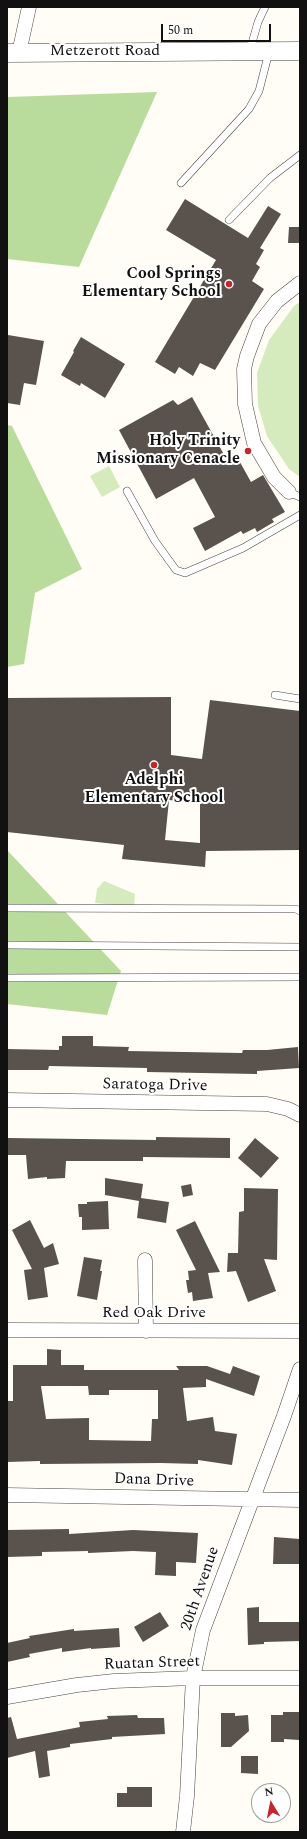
<!DOCTYPE html>
<style>
body{margin:0}
#map{position:relative;width:307px;height:1839px;overflow:hidden;background:#fffdf5;font-family:Spectral,serif}
canvas{display:block}
.frame{position:absolute;inset:0;border:8px solid #111;pointer-events:none}
.north{position:absolute;left:251px;top:1783px;width:40px;height:40px;box-sizing:border-box;background:#fff;border:1px solid #a0a0a0;border-radius:50%;rotate:350deg;font-size:11px;font-weight:700;line-height:16px;text-align:center;color:#111}
.north::after{content:'';display:block;margin:auto;width:14px;height:18px;background:#c4262e;clip-path:polygon(50% 0,100% 100%,50% 72%,0 100%)}
.scale{position:absolute;left:161px;top:24px;width:110px;height:18px;box-sizing:border-box;border:2px solid #111;border-top:0;padding-left:5px;font-size:12px;line-height:14px;white-space:nowrap;color:#111;-webkit-text-stroke:3px #fff;paint-order:stroke}
</style>
<div id="map">
<canvas width="307" height="1839"></canvas>
<div class="frame"></div>
<div class="north">N</div>
<div class="scale">50 m</div>
</div>
<script>
const context = document.querySelector('canvas').getContext('2d');
context.lineJoin = 'round';
function fill(path, color) { context.fillStyle = color; context.fill(path, 'evenodd'); }
const toPath = rows => new Path2D(rows.map(r => 'M' + r).join(''));
function trace(path, color, width, dash) { context.strokeStyle = color; context.lineWidth = width; context.lineCap = dash ? 'butt' : 'round'; context.setLineDash(dash || []); context.stroke(path); }
function write(font, color, halo, rows, align = 'center') {
  context.font = font + ' Spectral,serif'; context.lineWidth = 4; context.setLineDash([]); context.textBaseline = 'middle'; context.strokeStyle = halo; context.fillStyle = color; for (const [text, x, y, turn = 0] of rows) {
    context.save(); context.translate(x, y); context.rotate((+turn || 0) * Math.PI / 180); context.textAlign = isNaN(turn) ? turn : align; if (halo) context.strokeText(text, 0, 0); context.fillText(text, 0, 0); context.restore();
  }
}
fill(toPath([
 [300,302,300,477,289,469,267,436,258,406,257,373,269,340,294,306],
 [109,466,120,487,102,497,90,476],
 [104,881,135,894,134,907,95,903,97,889]
]), '#d5ebbd');
fill(toPath([
 [157,92,79,267,7,259,7,97],
 [7,425,12,426,82,569,35,593,24,664,7,667],
 [7,850,121,971,107,1015,7,1004]
]), '#b9dc9c');
fill(toPath([
 [185,199,248,238,268,206,281,214,260,248,264,250,256,264,260,267,252,281,264,289,215,370,200,363,193,376,179,367,175,374,155,362,216,260,166,230],
 [289,227,300,227,300,243,288,243],
 [8,335,44,341,36,385,24,383,20,405,7,403],
 [81,337,125,364,105,398,81,383,80,386,61,375,74,352,73,351],
 [192,397,227,460,236,455,251,482,263,475,285,512,272,519,274,522,257,532,255,528,243,534,241,531,205,551,193,528,215,517,194,478,156,499,119,430,173,400,178,405],
 [171,697,171,755,202,759,210,700,300,711,300,850,206,851,205,867,122,859,124,845,7,832,7,698],
 [169,800,200,803,200,843,165,840],
 [62,1036,93,1036,93,1046,129,1047,128,1051,242,1053,243,1050,267,1050,298,1047,299,1068,257,1071,257,1074,147,1072,147,1068,49,1066,48,1070,7,1070,7,1049,59,1050,59,1046,62,1046],
 [156,1137,230,1138,230,1158,143,1157,143,1161,66,1161,65,1178,47,1179,47,1177,28,1179,26,1155,7,1155,7,1138,156,1140],
 [255,1138,279,1158,261,1178,238,1158],
 [105,1178,143,1184,141,1198,169,1202,166,1223,137,1218,139,1201,105,1195],
 [191,1184,193,1195,183,1197,181,1186],
 [244,1188,278,1189,277,1260,264,1259,276,1291,248,1302,236,1271,227,1272,228,1253,238,1253,239,1212,244,1211],
 [108,1201,109,1229,82,1230,82,1217,79,1217,78,1204,87,1204,87,1202],
 [30,1220,44,1248,53,1243,59,1264,44,1268,48,1297,28,1300,24,1270,32,1269,12,1230],
 [195,1221,220,1272,208,1273,213,1298,193,1301,192,1292,188,1293,186,1280,189,1280,188,1271,196,1270,176,1230],
 [84,1257,102,1260,100,1271,102,1271,97,1300,77,1296],
 [47,1349,61,1350,61,1365,84,1365,84,1370,179,1370,176,1366,207,1366,230,1374,233,1366,260,1376,254,1396,206,1379,206,1387,183,1388,187,1421,213,1417,215,1431,237,1434,232,1465,198,1460,198,1464,161,1463,40,1464,40,1461,7,1462,7,1401,13,1401,13,1365,47,1365],
 [41,1386,88,1386,89,1395,109,1395,109,1390,158,1390,158,1419,152,1419,151,1441,89,1440,89,1418,46,1419],
 [69,1529,69,1534,133,1530,198,1533,196,1563,176,1562,176,1576,155,1575,156,1552,133,1551,88,1553,88,1551,42,1552,42,1556,7,1557,7,1530],
 [274,1537,300,1539,300,1564,273,1564],
 [259,1607,259,1622,300,1622,300,1641,264,1642,264,1644,248,1645,247,1608],
 [160,1612,169,1626,143,1642,134,1627],
 [119,1628,120,1647,91,1649,91,1648,62,1652,62,1648,29,1654,30,1657,7,1662,7,1643,30,1638,29,1636,74,1629,74,1631],
 [283,1712,299,1712,299,1740,284,1739,284,1742,271,1742,271,1715,283,1715],
 [221,1713,235,1713,235,1716,248,1715,249,1731,231,1747,221,1747],
 [137,1715,138,1718,164,1718,165,1734,112,1737,112,1739,70,1744,70,1747,47,1751,50,1776,39,1778,35,1751,7,1758,7,1718,11,1717,17,1739,80,1727,79,1722,108,1719,107,1716],
 [241,1756,258,1756,258,1774,241,1773],
 [127,1787,152,1787,152,1807,117,1807,117,1793,127,1793]
]), '#5a524d');
const service = toPath([
 [250,50,258,22,265,7],
 [181,183,249,109,259,91,269,52],
 [229,220,270,178,300,155],
 [127,491,155,541,176,570,185,573,243,548,300,515],
 [289,492,300,497],
 [275,695,300,699],
 [7,908,296,909,300,911],
 [7,945,300,947],
 [7,978,300,977]
]);
const minor = toPath([
 [19,53,29,7],
 [289,492,274,477,254,443,245,404,244,369,247,356,259,324,277,301,300,283],
 [7,1100,267,1104,288,1109,300,1115],
 [145,1260,146,1331],
 [7,1330,300,1331],
 [7,1495,300,1500],
 [7,1697,77,1685,114,1681,193,1678,300,1678],
 [183,1832,187,1796,193,1678,203,1630,284,1416,300,1369]
]);
const tertiary = toPath([
 [7,53,300,51]
]);
trace(service, '#444', 8);
trace(minor, '#444', 15);
trace(tertiary, '#444', 19);
trace(service, '#fff', 7);
trace(minor, '#fff', 14);
trace(tertiary, '#fff', 18);
for (const [x, y, r, color] of [
 [229,284,4,"#c4262e"],
 [248,451,4,"#c4262e"],
 [154,765,4,"#c4262e"]
]) { const dot = new Path2D(); dot.arc(x, y, r, 0, 2 * Math.PI); context.fillStyle = color; context.fill(dot); trace(dot, '#fff', 1.5); }
write('16px', '#111', '#fff', [
 ["Metzerott Road",105,52],
 ["Saratoga Drive",155,1086,1],
 ["Red Oak Drive",154,1314],
 ["Dana Drive",154,1481,2],
 ["20th Avenue",201,1589,-71],
 ["Ruatan Street",152,1664,-2]
]);
write('bold 16px', '#111', '#fff', [
 ["Cool Springs",221,275],
 ["Elementary School",221,293],
 ["Holy Trinity",240,442],
 ["Missionary Cenacle",240,460],
 ["Adelphi",154,781,"center"],
 ["Elementary School",154,799,"center"]
], 'right');
</script>
